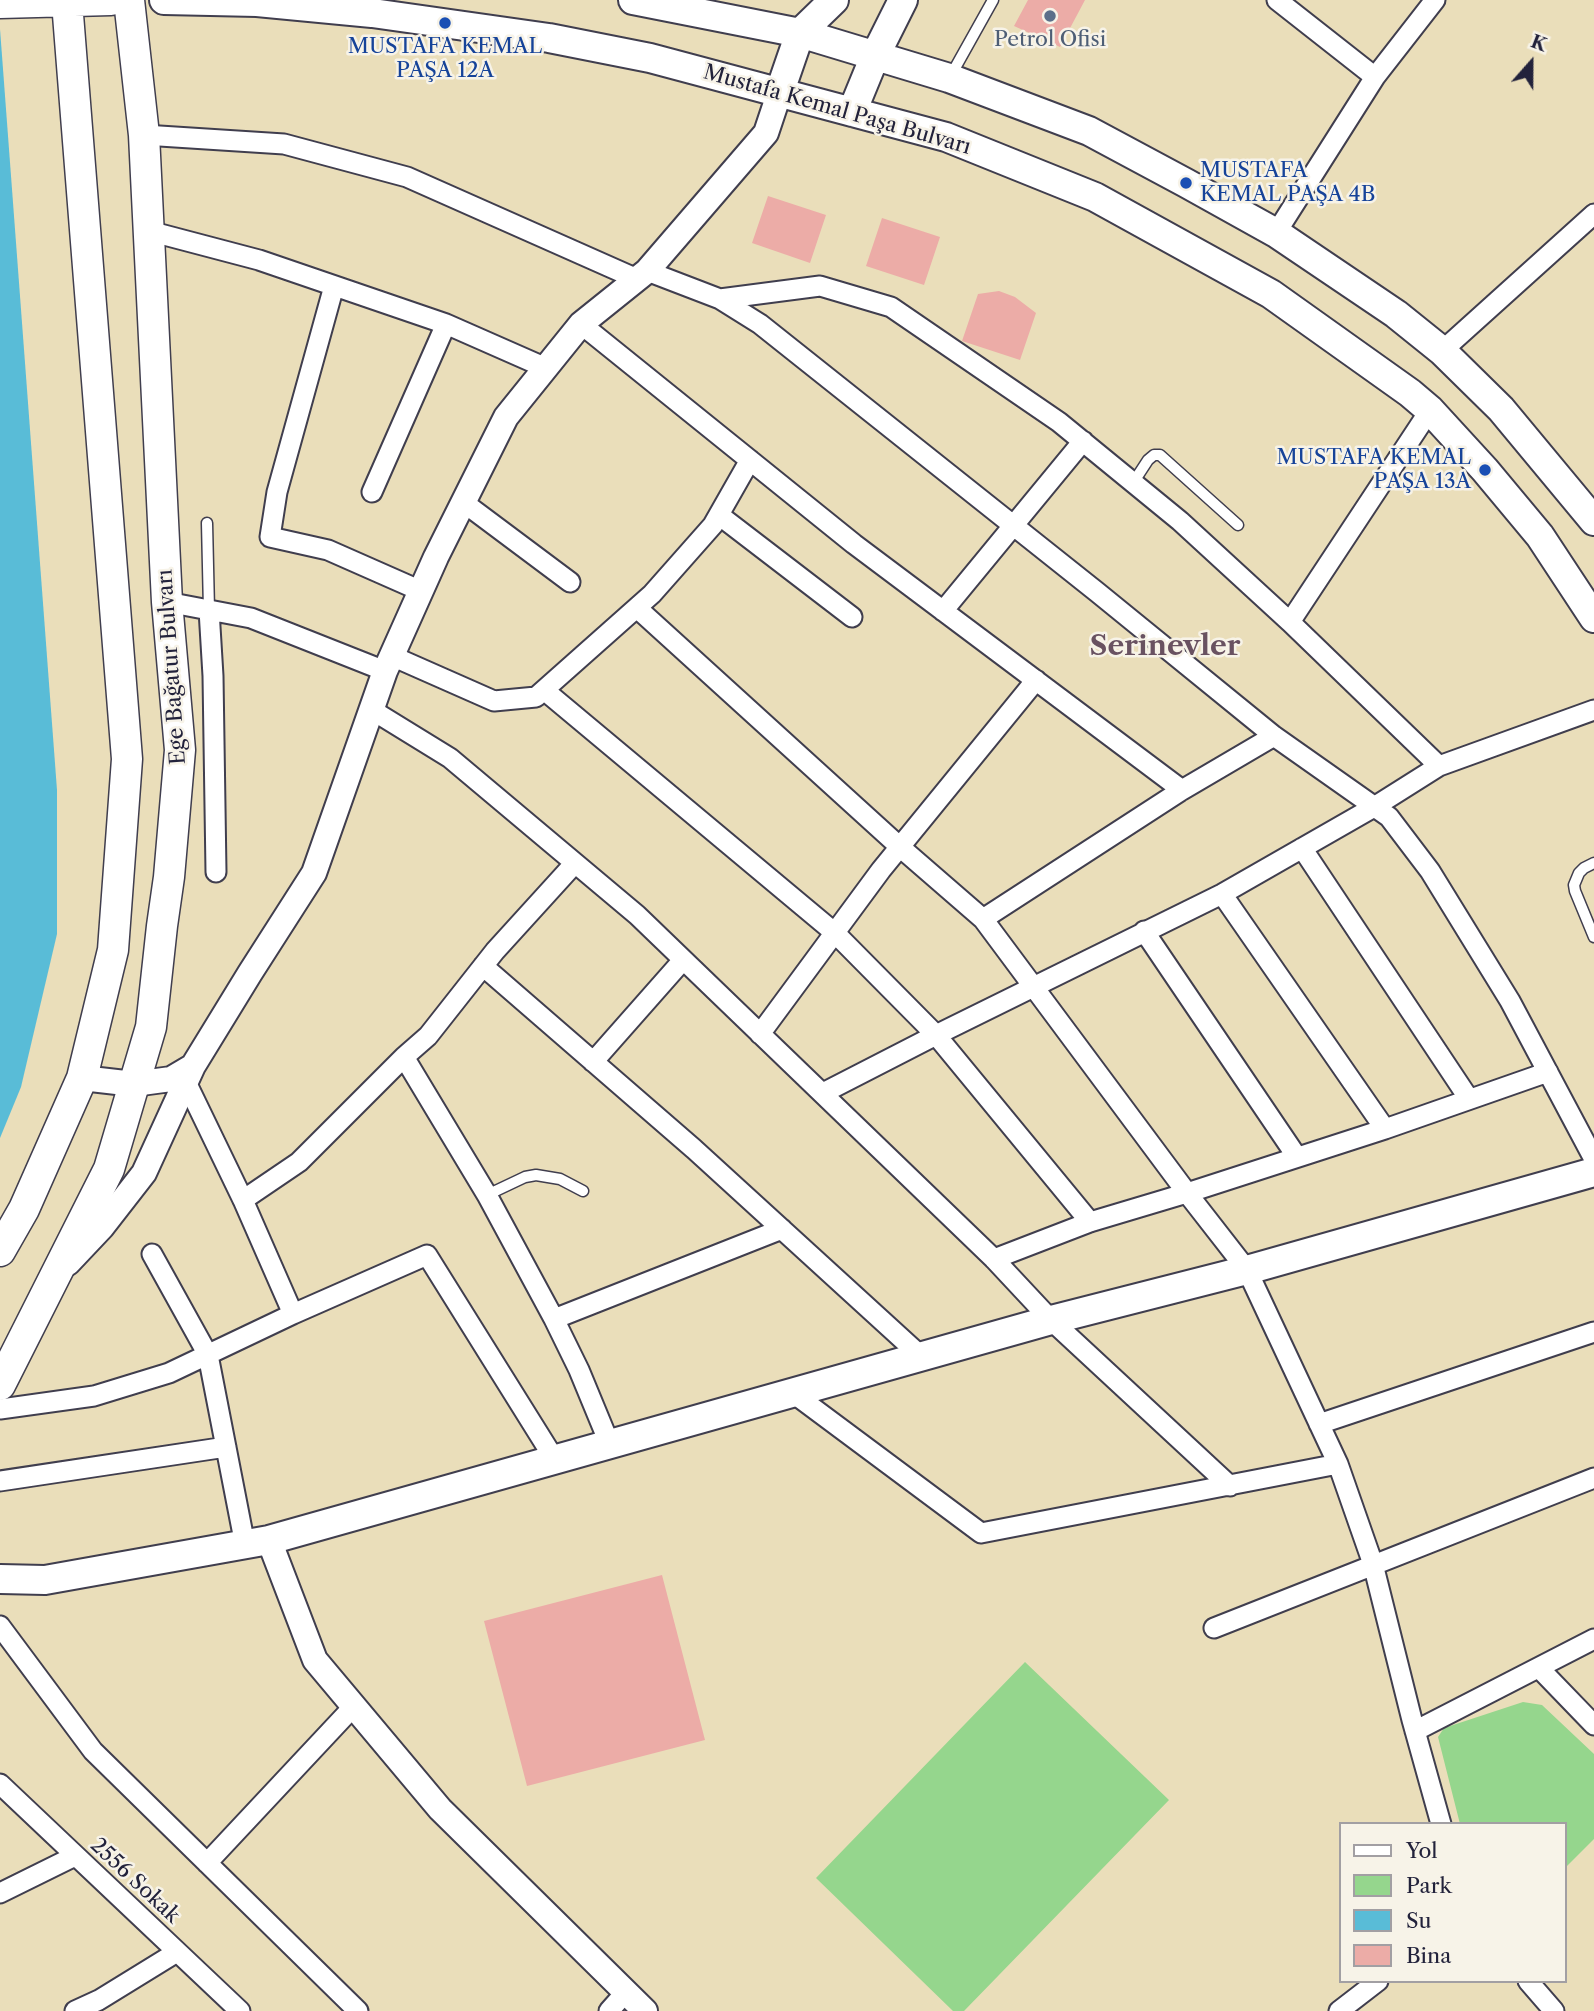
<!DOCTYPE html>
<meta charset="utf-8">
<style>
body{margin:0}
#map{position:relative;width:1594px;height:2011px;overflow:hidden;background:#eadeba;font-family:"Libre Caslon Text",serif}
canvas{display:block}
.legend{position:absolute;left:1339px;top:1822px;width:228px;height:161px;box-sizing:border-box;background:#f7f3e8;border:2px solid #a29fa3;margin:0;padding:9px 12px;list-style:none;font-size:21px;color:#22223b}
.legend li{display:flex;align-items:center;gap:14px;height:35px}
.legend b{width:35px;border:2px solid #a29fa3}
.north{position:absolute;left:1496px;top:28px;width:70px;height:70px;-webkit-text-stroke:5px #f7f3e8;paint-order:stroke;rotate:21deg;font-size:19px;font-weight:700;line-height:28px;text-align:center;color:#22223b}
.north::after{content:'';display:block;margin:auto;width:24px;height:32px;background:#22223b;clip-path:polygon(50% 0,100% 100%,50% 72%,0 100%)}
</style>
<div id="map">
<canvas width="1594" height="2011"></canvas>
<ul class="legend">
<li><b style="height:9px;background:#fff"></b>Yol</li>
<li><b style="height:19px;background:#95d68d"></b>Park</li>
<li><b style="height:19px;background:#59bcd7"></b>Su</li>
<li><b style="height:19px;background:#ecaca7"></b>Bina</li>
</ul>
<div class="north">K</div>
</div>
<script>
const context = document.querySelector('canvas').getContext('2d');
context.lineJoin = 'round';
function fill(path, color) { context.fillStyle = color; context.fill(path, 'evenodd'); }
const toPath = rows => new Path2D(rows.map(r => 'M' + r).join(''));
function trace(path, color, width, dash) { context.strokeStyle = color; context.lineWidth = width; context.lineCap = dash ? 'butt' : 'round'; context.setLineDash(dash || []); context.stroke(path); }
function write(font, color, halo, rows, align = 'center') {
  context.font = font + ' "Libre Caslon Text",serif'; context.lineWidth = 5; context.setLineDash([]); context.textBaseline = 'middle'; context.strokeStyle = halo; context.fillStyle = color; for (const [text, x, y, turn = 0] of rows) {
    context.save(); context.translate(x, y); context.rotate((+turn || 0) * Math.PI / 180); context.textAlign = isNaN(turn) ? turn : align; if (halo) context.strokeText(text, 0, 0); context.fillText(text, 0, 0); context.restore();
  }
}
fill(toPath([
 [1025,1662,1169,1800,964,2011,953,2011,816,1878],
 [1523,1702,1542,1705,1594,1754,1594,1839,1564,1869,1564,1824,1460,1824,1438,1737,1444,1728]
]), '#95d68d');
fill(toPath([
 [0,29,57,790,57,934,21,1087,0,1138]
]), '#59bcd7');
fill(toPath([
 [1028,0,1085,0,1060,47,1014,26],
 [768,196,826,215,810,263,752,243],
 [882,218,940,237,924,285,866,266],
 [999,291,1015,297,1036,313,1020,360,962,341,978,294],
 [662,1575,705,1740,527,1786,484,1621]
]), '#ecaca7');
const service = toPath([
 [950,77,993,0],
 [1133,483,1148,460,1154,455,1160,455,1238,525],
 [207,523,209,610],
 [1594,863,1584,868,1579,873,1574,885,1575,891,1594,937],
 [487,1195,525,1177,536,1175,560,1179,583,1191]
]);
const minor = toPath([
 [1277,0,1375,77],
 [144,135,284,144,407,177,637,279],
 [149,231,259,260,446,324,546,368],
 [1276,233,1375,77,1435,0],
 [647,271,720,299,760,324,1097,592,1274,736,1389,817,1430,871,1510,1001,1594,1159],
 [334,286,277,492,270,537,328,550,421,591],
 [720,299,820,286,891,307,1059,422,1180,521,1290,622,1439,766],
 [581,324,854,544,1182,790],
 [1442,351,1594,214],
 [372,492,446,324],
 [463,502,570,582],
 [719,515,852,617],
 [167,602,251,618,385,671],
 [637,608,900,847,983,919,1187,1193,1247,1270,1338,1464,1373,1564,1412,1720,1441,1824],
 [209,610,213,676,216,872],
 [943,611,1083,441],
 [1290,622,1430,410],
 [392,656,494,701,536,697,652,594,713,525,750,460],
 [544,690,835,933,936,1035,1090,1222],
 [372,710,450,758,637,915,994,1259,1051,1320,1230,1486],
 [1302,848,1469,1099],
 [1222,894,1385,1129],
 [983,919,1182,790,1274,736],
 [1144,931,1297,1157],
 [483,966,694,1149,923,1358],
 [760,1034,881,870,1036,680],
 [404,1057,487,1195,554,1319,579,1370,610,1445],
 [593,1062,683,960],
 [186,1082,243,1200,293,1314],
 [823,1093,936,1035,1222,894,1374,807,1439,766,1594,710],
 [243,1200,299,1162,404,1057,428,1036,495,951,575,863],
 [152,1254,208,1355,245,1545],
 [994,1259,1090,1222,1187,1193,1385,1129,1548,1072],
 [554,1319,782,1229],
 [793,1393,981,1533,1338,1464],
 [0,1409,94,1396,169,1373,293,1314,427,1255,555,1460],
 [1319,1424,1594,1332],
 [0,1481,226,1447],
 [0,1626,93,1751,358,2011],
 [1214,1628,1594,1478],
 [1539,1668,1594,1725],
 [1415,1731,1594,1639],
 [0,1784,240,2011],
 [207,1863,354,1706],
 [0,1893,75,1856],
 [1528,1981,1554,2011],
 [75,2011,99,2000,177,1952],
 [609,2011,625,1993],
 [1339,2011,1378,1981]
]);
const tertiary = toPath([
 [82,1078,134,1084,171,1079,193,1066],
 [68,1263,102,1227,144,1173,193,1066,250,973,314,873,385,671,436,557,506,417,581,324,647,271,766,133,779,94],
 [269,1540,315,1660,440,1809,645,2011]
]);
const secondary = toPath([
 [164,0,257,2,372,13,549,38,650,58,946,137,1095,197,1271,294,1410,393,1430,410,1485,470,1540,536,1594,618],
 [633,0,800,33,949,78,1089,131,1186,183,1276,233,1396,314,1442,351,1501,409,1594,521],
 [779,94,800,33,834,0],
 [852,112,875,56,903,0],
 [0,1579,45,1580,269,1540,1051,1320,1247,1270,1594,1172]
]);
const primary = toPath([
 [0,3,111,0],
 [0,1251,24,1209,82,1078,113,950,127,759,67,2],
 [0,1385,109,1169,151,1027,162,926,169,877,180,750,167,602,144,135,129,0]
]);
trace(service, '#403e4e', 13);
trace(minor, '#403e4e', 23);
trace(tertiary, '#403e4e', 28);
trace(secondary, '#403e4e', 32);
trace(primary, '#403e4e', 33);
trace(service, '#fff', 10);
trace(minor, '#fff', 19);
trace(tertiary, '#fff', 24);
trace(secondary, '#fff', 28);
trace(primary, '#fff', 30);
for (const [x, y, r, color] of [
 [1050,16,7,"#5c6f8a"],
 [445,23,7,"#1a4fb4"],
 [1186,183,7,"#1a4fb4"],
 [1485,470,7,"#1a4fb4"]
]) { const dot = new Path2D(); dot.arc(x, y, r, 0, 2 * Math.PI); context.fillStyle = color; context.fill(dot); trace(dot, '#f7f3e8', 2.5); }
write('21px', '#4e5e75', '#f7f3e8', [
 ["Petrol Ofisi",1050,40]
]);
write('21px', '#164399', '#f7f3e8', [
 ["MUSTAFA KEMAL",445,47],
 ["PAŞA 12A",445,71],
 ["MUSTAFA",1200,171,"left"],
 ["KEMAL PAŞA 4B",1200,195,"left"],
 ["MUSTAFA KEMAL",1471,458,"right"],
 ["PAŞA 13A",1471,482,"right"]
]);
write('21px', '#22223b', '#f7f3e8', [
 ["Mustafa Kemal Paşa Bulvarı",837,110,16],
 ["Ege Bağatur Bulvarı",172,667,-94],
 ["2556 Sokak",135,1881,43]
]);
write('bold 28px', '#695261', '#f7f3e8', [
 ["Serinevler",1165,647]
]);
</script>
